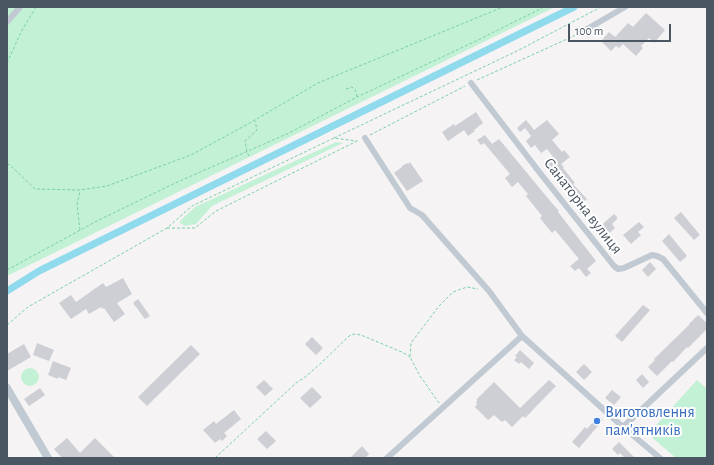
<!DOCTYPE html>
<meta charset="utf-8">
<style>
body{margin:0}
#map{position:relative;width:714px;height:465px;overflow:hidden;background:#f5f3f3;font-family:"Alegreya Sans",sans-serif}
canvas{display:block}
.frame{position:absolute;inset:0;border:8px solid #4a5661;pointer-events:none}
.scale{position:absolute;left:568px;top:24px;width:103px;height:18px;box-sizing:border-box;border:2px solid #4a5661;border-top:0;padding-left:5px;font-size:12px;line-height:14px;white-space:nowrap;color:#4a5661;-webkit-text-stroke:3px #fff;paint-order:stroke}
</style>
<div id="map">
<canvas width="714" height="465"></canvas>
<div class="frame"></div>
<div class="scale">100 m</div>
</div>
<script>
const context = document.querySelector('canvas').getContext('2d');
context.lineJoin = 'round';
function fill(path, color) { context.fillStyle = color; context.fill(path, 'evenodd'); }
const toPath = rows => new Path2D(rows.map(r => 'M' + r).join(''));
function trace(path, color, width, dash) { context.strokeStyle = color; context.lineWidth = width; context.lineCap = dash ? 'butt' : 'round'; context.setLineDash(dash || []); context.stroke(path); }
function write(font, color, halo, rows, align = 'center') {
  context.font = font + ' "Alegreya Sans",sans-serif'; context.lineWidth = 4; context.setLineDash([]); context.textBaseline = 'middle'; context.strokeStyle = halo; context.fillStyle = color; for (const [text, x, y, turn = 0] of rows) {
    context.save(); context.translate(x, y); context.rotate((+turn || 0) * Math.PI / 180); context.textAlign = isNaN(turn) ? turn : align; if (halo) context.strokeText(text, 0, 0); context.fillText(text, 0, 0); context.restore();
  }
}
fill(toPath([
 [7,7,555,7,7,276],
 [336,142,343,143,212,206,196,224,185,226,179,222,195,207],
 '21 377a9 9 0 1 1 18 0a9 9 0 1 1-18 0Z',
 [697,380,707,389,707,458,676,458,648,434]
]), '#c3f1d5');
trace(toPath([
 [571,7,571,8]
]), '#90daee', 2);
trace(toPath([
 [7,291,39,271,574,7]
]), '#90daee', 7);
fill(toPath([
 [646,13,665,30,654,43,649,38,641,46,643,48,636,56,623,44,619,48,616,46,611,51,601,41,609,32,615,37,628,23,633,27],
 [476,112,483,123,474,130,475,131,468,136,464,130,448,141,442,132,454,124,455,126],
 [526,120,534,130,547,120,559,134,552,140,562,152,564,150,570,157,561,164,564,167,563,168,575,183,573,184,587,199,579,206,558,183,564,178,557,170,553,174,546,165,554,158,547,149,541,153,535,145,531,148,526,141,531,136,525,128,520,132,517,128],
 [485,135,492,144,499,139,551,202,559,211,558,212,596,261,587,269,591,273,586,277,579,268,575,271,570,266,579,259,555,230,552,233,540,218,542,216,526,196,528,194,518,182,512,187,505,178,510,174,484,143,481,145,477,140],
 [410,162,423,181,407,191,394,173,402,167,402,166,407,163,408,164],
 [681,212,700,235,694,240,674,218],
 [614,214,617,217,617,219,612,224,615,228,605,237,597,229],
 [639,222,644,227,638,232,641,235,631,244,623,235],
 [669,234,687,256,680,262,662,241],
 [650,262,656,269,648,277,642,270],
 [123,278,132,294,117,303,125,314,114,322,104,308,102,309,101,307,89,314,86,309,71,319,59,303,71,295,76,302,103,283,106,287],
 [138,299,150,316,145,319,133,303],
 [643,305,650,310,622,342,615,336],
 [698,315,707,323,707,329,688,348,687,347,673,362,672,361,657,376,648,367,655,360,654,359,689,325,689,324],
 [312,337,323,348,316,355,305,344],
 [37,343,54,350,49,361,33,355],
 [24,344,31,357,7,371,7,354],
 [191,345,200,354,147,406,138,397],
 [520,350,534,363,529,369,521,362,519,364,514,360,517,357,515,356],
 [53,361,71,368,66,380,58,377,58,379,48,375],
 [584,364,592,372,584,380,576,372],
 [642,374,649,382,643,388,636,380],
 [264,380,273,389,265,396,256,387],
 [549,380,556,386,525,418,523,416,512,427,505,420,502,422,494,415,488,420,475,407,477,404,476,403,477,401,477,399,494,382,520,408],
 [312,387,322,397,310,408,300,398],
 [40,388,45,395,29,406,24,399],
 [612,390,621,397,614,405,605,398],
 [234,410,241,419,224,433,227,436,222,441,220,439,215,443,203,430,214,421,216,424],
 [598,416,603,420,579,448,572,442,585,427,587,429],
 [266,431,276,441,267,449,257,439],
 [67,438,80,453,95,438,115,458,62,458,54,449],
 [619,442,635,458,625,458,620,453,618,455,612,449],
 [362,446,369,454,365,458,350,458]
]), '#cdcfd5');
trace(toPath([
 [7,63,21,32,36,7],
 [477,80,576,35],
 [346,89,352,87,356,91,357,97],
 [370,135,465,86],
 [334,138,517,51,601,7],
 [249,156,247,152,245,141,257,130,255,121],
 [7,164,10,165,35,189,80,190,107,186,191,155,248,124,318,83,503,7],
 [167,228,195,228,216,211,359,140],
 [80,230,77,204,80,191],
 [7,270,97,221,173,184,289,133,357,97,474,42,544,7],
 [7,325,28,307,167,228,192,206,334,138,356,141],
 [439,403,420,376,410,357,411,343,439,306,453,292,467,287,478,289],
 [215,458,296,383,304,378,319,365,349,336,354,334,361,335,404,353,410,357]
]), '#7ad0a6', 1, [3, 2]);
trace(toPath([
 [7,22,20,7],
 [582,32,625,7],
 [471,83,540,173,614,266,618,269,624,268,652,255,657,256,663,259,707,313],
 [365,138,410,208,422,215,489,291,522,336],
 [623,427,707,348],
 [387,458,522,336,623,427,660,458]
]), '#c1cad2', 6);
trace(toPath([
 [7,388,48,458]
]), '#c1cad2', 8);
for (const [x, y, r, color] of [
 [597,421,4,"#3f7fe0"]
]) { const dot = new Path2D(); dot.arc(x, y, r, 0, 2 * Math.PI); context.fillStyle = color; context.fill(dot); trace(dot, '#fff', 1.5); }
write('16px', '#4a5661', '#fff', [
 ["Санаторна вулиця",583,206,52]
]);
write('16px', '#366cbe', '#fff', [
 ["Виготовлення",605,412],
 ["пам'ятників",605,430]
], 'left');
</script>
